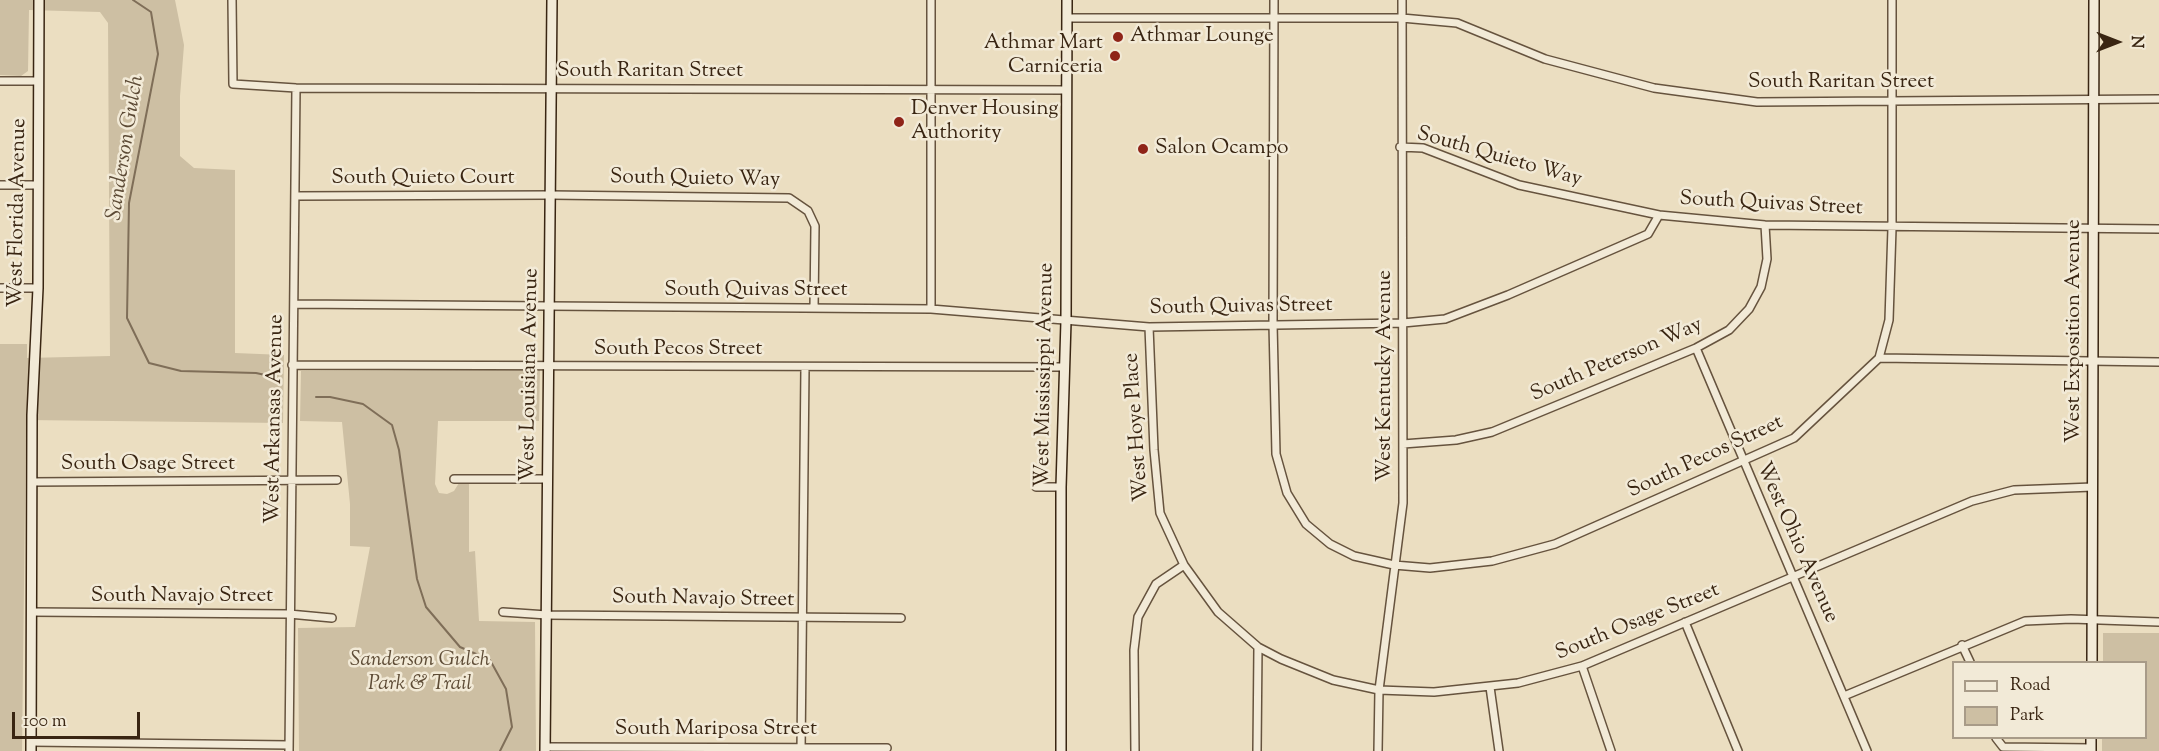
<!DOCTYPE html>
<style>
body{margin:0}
#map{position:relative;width:2159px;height:751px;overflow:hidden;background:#ebdec1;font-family:"Sorts Mill Goudy",serif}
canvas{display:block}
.legend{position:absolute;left:1952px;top:661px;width:195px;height:78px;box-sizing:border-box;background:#f2ead7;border:2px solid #a89b88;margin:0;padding:8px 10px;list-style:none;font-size:18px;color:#392512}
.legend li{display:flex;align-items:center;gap:12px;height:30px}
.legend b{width:30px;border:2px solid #a89b88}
.north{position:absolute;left:2087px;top:12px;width:60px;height:60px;-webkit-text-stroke:4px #f2ead7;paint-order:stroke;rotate:90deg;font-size:16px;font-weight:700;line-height:24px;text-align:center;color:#392512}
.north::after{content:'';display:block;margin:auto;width:21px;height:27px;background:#392512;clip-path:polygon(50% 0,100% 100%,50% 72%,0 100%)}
.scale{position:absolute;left:12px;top:712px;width:128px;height:27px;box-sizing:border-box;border:3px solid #392512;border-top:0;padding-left:8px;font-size:18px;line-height:21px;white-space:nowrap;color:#392512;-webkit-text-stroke:4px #f2ead7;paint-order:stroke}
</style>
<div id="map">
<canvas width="2159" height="751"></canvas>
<ul class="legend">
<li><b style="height:8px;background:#f2ead7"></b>Road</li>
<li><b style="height:16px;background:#cdbfa3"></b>Park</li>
</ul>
<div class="north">N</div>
<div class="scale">100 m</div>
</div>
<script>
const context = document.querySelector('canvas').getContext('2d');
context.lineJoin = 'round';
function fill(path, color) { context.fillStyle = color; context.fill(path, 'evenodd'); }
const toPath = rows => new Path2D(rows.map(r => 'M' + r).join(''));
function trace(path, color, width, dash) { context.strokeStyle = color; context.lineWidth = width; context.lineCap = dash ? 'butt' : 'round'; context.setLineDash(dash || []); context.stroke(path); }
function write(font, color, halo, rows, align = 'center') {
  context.font = font + ' "Sorts Mill Goudy",serif'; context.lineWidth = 5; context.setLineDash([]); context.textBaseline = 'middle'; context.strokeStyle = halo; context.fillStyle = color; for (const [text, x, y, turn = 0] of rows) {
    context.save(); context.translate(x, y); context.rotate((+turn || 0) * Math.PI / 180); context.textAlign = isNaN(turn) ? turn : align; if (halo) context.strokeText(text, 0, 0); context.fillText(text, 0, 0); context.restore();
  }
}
fill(toPath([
 [0,0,175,0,184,45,180,96,180,156,194,168,235,170,235,353,284,355,283,423,26,420,22,751,0,751,0,344,27,344,27,358,110,356,108,23,100,12,29,10,28,71,21,76,0,75],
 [540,369,539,421,438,421,435,484,439,493,447,494,454,491,459,483,469,483,469,552,475,551,479,621,535,622,536,751,299,751,298,628,355,627,370,547,350,546,350,504,342,422,300,421,301,371],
 [2103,633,2159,633,2159,751,2102,751,2102,738,2146,738,2146,662,2103,662]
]), '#cdbfa3');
trace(toPath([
 [133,0,151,12,158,54,129,203,127,318,149,363,181,371,256,373,270,376],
 [316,397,330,397,363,404,392,425,399,450,417,579,426,607,460,647,490,660,506,689,512,727,500,751]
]), '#7f6e58', 2);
const street = toPath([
 [232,0,233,84,296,88,1067,90],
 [1274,0,1273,324,1276,454,1287,493,1306,524,1330,544,1354,556,1394,565,1430,568,1492,561,1555,544,1794,438,1879,358,2159,362],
 [1067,18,1402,18,1457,23,1545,59,1654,88,1757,102,2159,99],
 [0,81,38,81],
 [1400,147,1423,148,1519,185,1659,215],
 [0,185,38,185],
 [295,196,551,195,789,198,808,211,815,226,814,308],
 [0,288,38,288],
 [295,304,931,309,1149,327,1403,323,1445,319,1508,295,1648,234,1659,215,1765,225,2159,229],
 [931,309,931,0],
 [1696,348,1867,751],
 [1879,358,1889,320,1892,228,1892,0],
 [292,365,1065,367],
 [1403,444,1456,440,1492,432,1696,348,1729,330,1749,309,1761,287,1767,259,1765,225],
 [454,479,548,479],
 [32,482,337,480],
 [1036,487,1061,487],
 [1184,565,1218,612,1258,647,1281,659,1333,680,1379,690,1434,692,1518,683,1582,666,1972,501,2014,490,2093,487],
 [32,612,289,614,332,618],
 [503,612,547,615,901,618],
 [1685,622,1738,751],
 [1962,645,1970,662],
 [1582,666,1611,751],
 [1490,687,1499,751],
 [1844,696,2025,621,2071,619,2159,622],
 [1996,738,2003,747,2091,748],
 [31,742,289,745],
 [545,747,887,748],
 [289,751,296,88],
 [801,751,805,367],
 [1135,751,1134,650,1138,617,1156,584,1184,565,1160,513,1154,450,1149,327],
 [1257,751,1258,647],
 [1378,751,1379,690,1403,503,1402,0]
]);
const secondary = toPath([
 [2092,662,2094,0],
 [31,751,32,415,38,288,39,0],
 [545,751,552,0],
 [1061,751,1061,487,1066,321,1067,0],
 [2091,751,2091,738]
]);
trace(street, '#66533e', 10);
trace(secondary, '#392512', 12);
trace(street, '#f2ead7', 7);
trace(secondary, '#f2ead7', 9);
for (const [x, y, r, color] of [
 [1118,37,6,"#8f2418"],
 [1115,56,6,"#8f2418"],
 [899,122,6,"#8f2418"],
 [1143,149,6,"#8f2418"]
]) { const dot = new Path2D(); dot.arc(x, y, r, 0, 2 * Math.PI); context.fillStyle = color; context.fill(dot); trace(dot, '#f2ead7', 2); }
write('21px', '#392512', '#f2ead7', [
 ["Athmar Lounge",1130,37],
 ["Athmar Mart",1103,44,"right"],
 ["Carniceria",1103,68,"right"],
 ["Denver Housing",911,110],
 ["Authority",911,134],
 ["Salon Ocampo",1155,149]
], 'left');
write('21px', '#392512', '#f2ead7', [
 ["South Raritan Street",650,72],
 ["South Raritan Street",1841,83],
 ["South Quieto Way",1499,158,16],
 ["South Quieto Court",423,179],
 ["South Quieto Way",695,180,1],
 ["South Quivas Street",1771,205,3],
 ["West Florida Avenue",19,213,-89],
 ["South Quivas Street",756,291],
 ["South Quivas Street",1241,308,-1],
 ["West Exposition Avenue",2075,331,-90],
 ["South Pecos Street",678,350],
 ["South Peterson Way",1617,361,-23],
 ["West Louisiana Avenue",531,375,-89],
 ["West Mississippi Avenue",1046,375,-89],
 ["West Kentucky Avenue",1386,376,-90],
 ["West Arkansas Avenue",276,419,-89],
 ["West Hoye Place",1138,427,-94],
 ["South Pecos Street",1706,458,-25],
 ["South Osage Street",148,465],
 ["West Ohio Avenue",1796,543,66],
 ["South Navajo Street",182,597],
 ["South Navajo Street",703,600,1],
 ["South Osage Street",1638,623,-22],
 ["South Mariposa Street",716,730]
]);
write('italic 21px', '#5e4c36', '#f2ead7', [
 ["Sanderson Gulch",420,661],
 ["Park & Trail",420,685]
]);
write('italic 22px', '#5c4a35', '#f2ead7', [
 ["Sanderson Gulch",127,148,-81]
]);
</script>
